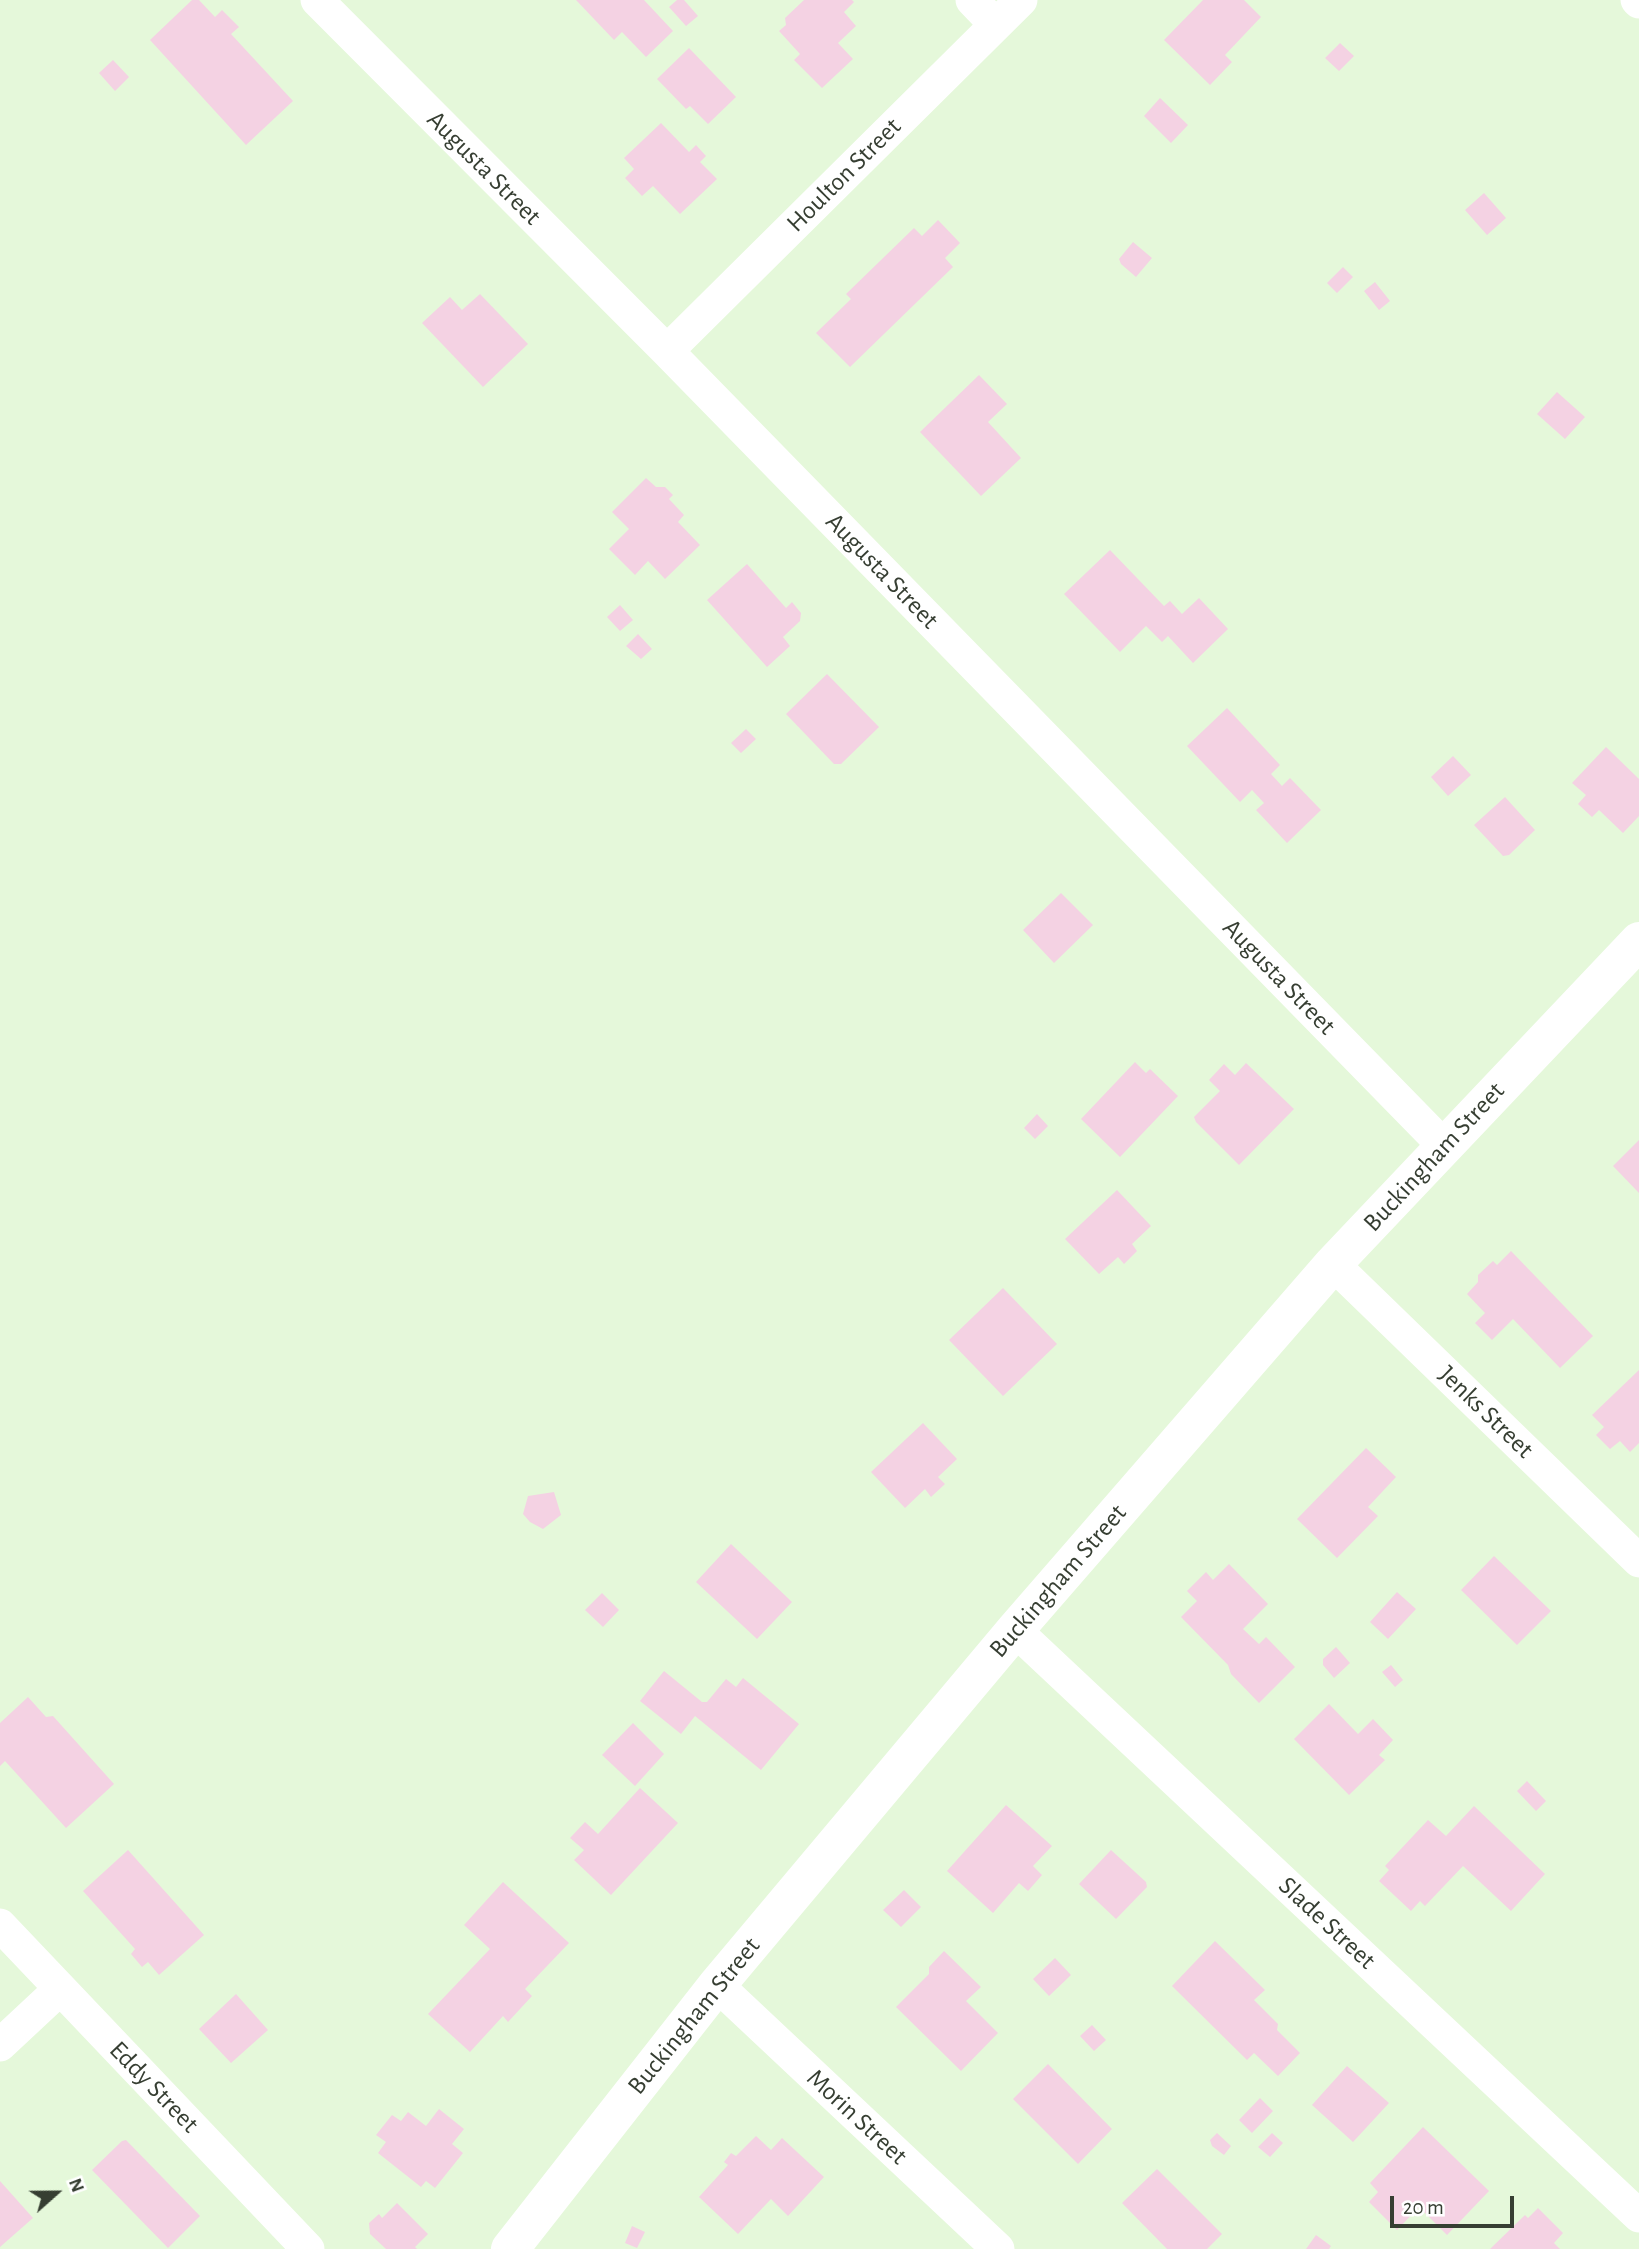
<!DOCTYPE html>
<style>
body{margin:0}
#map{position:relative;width:1639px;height:2249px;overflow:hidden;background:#e5f8da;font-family:"Alegreya Sans",sans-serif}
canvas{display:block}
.north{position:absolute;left:21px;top:2158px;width:70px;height:70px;-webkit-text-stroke:5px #fff;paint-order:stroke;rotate:69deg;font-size:19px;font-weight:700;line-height:28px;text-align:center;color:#363e32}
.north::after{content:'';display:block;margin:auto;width:24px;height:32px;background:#363e32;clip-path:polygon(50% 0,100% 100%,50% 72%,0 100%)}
.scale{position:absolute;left:1390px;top:2196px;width:124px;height:32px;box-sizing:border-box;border:4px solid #363e32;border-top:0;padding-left:9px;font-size:21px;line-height:24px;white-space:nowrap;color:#363e32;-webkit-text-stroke:5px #fff;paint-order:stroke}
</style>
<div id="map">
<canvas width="1639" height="2249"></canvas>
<div class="north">N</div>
<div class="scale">20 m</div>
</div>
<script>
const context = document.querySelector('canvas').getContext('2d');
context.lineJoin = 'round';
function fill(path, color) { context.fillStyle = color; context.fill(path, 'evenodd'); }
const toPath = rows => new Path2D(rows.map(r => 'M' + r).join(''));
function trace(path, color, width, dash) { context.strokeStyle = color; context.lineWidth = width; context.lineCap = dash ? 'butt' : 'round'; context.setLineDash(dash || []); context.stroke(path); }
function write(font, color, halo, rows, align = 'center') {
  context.font = font + ' "Alegreya Sans",sans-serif'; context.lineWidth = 6; context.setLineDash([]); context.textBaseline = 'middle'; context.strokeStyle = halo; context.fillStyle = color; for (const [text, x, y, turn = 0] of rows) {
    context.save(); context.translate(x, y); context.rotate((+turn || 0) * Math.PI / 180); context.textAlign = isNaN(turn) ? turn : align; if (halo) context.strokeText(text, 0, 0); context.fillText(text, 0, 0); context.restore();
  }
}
fill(toPath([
 [192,0,199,0,215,17,222,10,239,27,231,34,293,101,246,145,150,40],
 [576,0,644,0,673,31,646,57,622,32,614,40],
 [677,0,684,0,698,16,686,26,669,7],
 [804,0,852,0,854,2,844,12,856,26,838,43,853,59,822,88,794,60,800,54,779,31,786,25,785,18],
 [1203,0,1244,0,1261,17,1225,55,1232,62,1210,85,1164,40],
 [1340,43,1354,56,1339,71,1325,58],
 [689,48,736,97,708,124,690,106,686,109,657,79],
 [113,60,129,77,115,91,99,73],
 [1160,98,1188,125,1171,143,1144,116],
 [661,123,689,152,696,145,706,156,700,162,717,179,680,214,653,186,642,196,625,178,634,169,624,158],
 [1484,193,1506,218,1487,235,1465,210],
 [938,220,960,243,945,258,953,267,850,367,816,333,851,299,846,294,914,228,922,236],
 [1133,242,1152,258,1136,277,1121,264,1119,259],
 [1343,267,1353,277,1337,293,1327,283],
 [1375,282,1390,301,1379,310,1364,291],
 [480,294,528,344,483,387,422,323,450,297,462,310],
 [979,375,1007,404,988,422,1021,458,981,496,920,432],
 [1557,392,1585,417,1565,439,1537,414],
 [646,478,656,487,665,487,673,495,669,499,684,515,678,522,700,545,665,579,648,561,635,575,609,549,629,529,612,512],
 [1110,550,1164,606,1170,601,1182,614,1199,598,1228,629,1193,663,1168,636,1162,642,1146,626,1120,652,1064,594],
 [747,564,786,608,792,602,801,613,800,621,783,637,790,646,767,667,707,600],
 [620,605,633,620,620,631,607,617],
 [638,634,652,649,641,659,626,646],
 [827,674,879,727,841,764,834,764,786,714],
 [1227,708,1280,765,1271,774,1282,786,1290,778,1321,810,1287,843,1256,810,1264,803,1252,790,1240,802,1187,746],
 [746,729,756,739,741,753,731,743],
 [1606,747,1639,779,1639,816,1623,833,1599,810,1592,817,1578,804,1586,795,1572,783],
 [1453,756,1471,775,1448,796,1431,777],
 [1505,797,1535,830,1509,855,1503,856,1474,825],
 [1061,893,1093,925,1054,963,1023,930],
 [1135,1062,1146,1073,1150,1069,1178,1096,1120,1157,1081,1119],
 [1246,1063,1294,1109,1239,1165,1196,1122,1194,1117,1220,1091,1209,1080,1224,1064,1235,1075],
 [1037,1114,1048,1126,1035,1139,1024,1128],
 [1639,1140,1639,1193,1613,1166],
 [1117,1190,1151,1226,1132,1244,1137,1251,1124,1264,1118,1257,1099,1274,1065,1239],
 [1511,1251,1593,1336,1560,1368,1513,1319,1492,1340,1475,1323,1485,1313,1467,1294,1478,1282,1478,1275,1493,1261,1497,1265],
 [1003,1288,1057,1344,1003,1396,949,1340],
 [1639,1370,1639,1443,1630,1452,1620,1441,1610,1449,1596,1435,1604,1427,1592,1415],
 [923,1423,957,1459,938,1477,945,1484,931,1497,925,1489,905,1508,871,1472],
 [1366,1448,1396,1477,1368,1507,1378,1516,1337,1558,1297,1519],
 [554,1492,561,1515,543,1529,530,1522,523,1514,528,1496],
 [731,1544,792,1602,757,1639,696,1582],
 [1494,1556,1551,1611,1517,1645,1461,1590],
 [1229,1564,1268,1604,1243,1629,1259,1644,1266,1637,1295,1667,1259,1703,1231,1674,1228,1665,1181,1617,1197,1601,1187,1591,1206,1572,1213,1580],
 [1397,1592,1416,1609,1388,1639,1370,1622],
 [602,1593,619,1610,603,1627,585,1610],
 [1336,1647,1350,1663,1334,1678,1323,1665,1323,1659],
 [1391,1665,1403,1680,1395,1687,1382,1672],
 [664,1671,702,1702,707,1702,726,1679,736,1687,743,1678,799,1724,761,1770,695,1716,681,1734,640,1701],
 [28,1697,46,1717,53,1716,114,1784,66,1828,5,1761,0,1766,0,1723],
 [1329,1704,1358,1734,1373,1719,1393,1740,1379,1755,1385,1760,1349,1795,1294,1739],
 [633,1723,664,1754,635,1786,602,1755],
 [1527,1781,1546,1801,1536,1811,1517,1791],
 [640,1788,678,1823,611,1895,574,1860,584,1850,570,1838,585,1822,598,1834],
 [1006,1805,1052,1846,1033,1866,1042,1875,1028,1891,1019,1883,993,1913,947,1871],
 [1474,1806,1545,1874,1511,1911,1463,1866,1425,1906,1420,1901,1411,1911,1379,1881,1389,1870,1385,1866,1428,1820,1446,1836],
 [128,1850,204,1935,159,1975,148,1962,142,1967,131,1954,135,1949,83,1891],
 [1111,1850,1146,1882,1147,1887,1116,1919,1079,1884],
 [503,1882,569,1943,525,1989,532,1996,508,2022,503,2016,470,2052,428,2014,490,1949,464,1925],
 [904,1890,921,1907,901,1927,883,1910],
 [1215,1941,1265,1990,1254,2000,1278,2024,1277,2030,1300,2053,1278,2076,1254,2053,1247,2060,1172,1986],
 [944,1951,981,1987,966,2001,998,2033,961,2071,896,2007,929,1974,929,1967],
 [1055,1958,1071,1975,1049,1996,1033,1979],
 [236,1994,268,2030,231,2063,199,2029],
 [1092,2025,1106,2040,1094,2051,1080,2036],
 [1048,2064,1112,2129,1078,2164,1013,2099],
 [1347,2066,1389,2103,1353,2142,1312,2105],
 [1260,2098,1273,2111,1252,2133,1239,2120],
 [439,2109,464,2129,452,2144,463,2153,435,2188,426,2181,421,2187,378,2153,386,2142,376,2135,392,2115,401,2121,408,2112,426,2126],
 [1423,2127,1489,2191,1447,2235,1419,2207,1397,2230,1369,2202,1378,2192,1370,2183],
 [1217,2133,1231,2146,1224,2155,1212,2146,1210,2140],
 [1272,2133,1283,2143,1270,2157,1258,2147],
 [756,2136,771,2150,782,2138,824,2177,788,2216,771,2199,738,2234,699,2197,728,2165,724,2162,731,2153,736,2156],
 [126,2140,200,2216,168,2248,92,2170,122,2141],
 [1157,2169,1222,2234,1207,2249,1167,2249,1122,2203],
 [0,2181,33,2218,0,2247],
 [397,2203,428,2234,415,2247,417,2249,386,2249,370,2234,369,2223,379,2214,382,2218],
 [1538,2208,1563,2233,1554,2243,1560,2249,1490,2249,1525,2215,1528,2218],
 [632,2226,645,2232,637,2248,625,2243],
 [1316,2235,1331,2246,1329,2249,1306,2249]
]), '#f4d2e3');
trace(toPath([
 [317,0,667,351,1444,1146],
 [972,0,995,24],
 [1637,0,1639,2],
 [667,351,1021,0],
 [1333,1264,1639,1561],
 [1015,1630,1639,2216],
 [0,1925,308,2249],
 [717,1985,998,2249],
 [0,2045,60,1989]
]), '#fff', 33);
trace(toPath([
 [510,2249,717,1985,1015,1630,1333,1264,1639,941]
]), '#fff', 38);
write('26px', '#363e32', '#fff', [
 ["Augusta Street",484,168,45],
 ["Houlton Street",844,175,-45],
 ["Augusta Street",882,571,46],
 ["Augusta Street",1279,977,46],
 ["Buckingham Street",1434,1157,-47],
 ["Jenks Street",1486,1412,44],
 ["Buckingham Street",1058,1581,-49],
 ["Slade Street",1327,1923,43],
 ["Buckingham Street",694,2016,-51],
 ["Eddy Street",154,2087,46],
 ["Morin Street",857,2117,43]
]);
</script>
